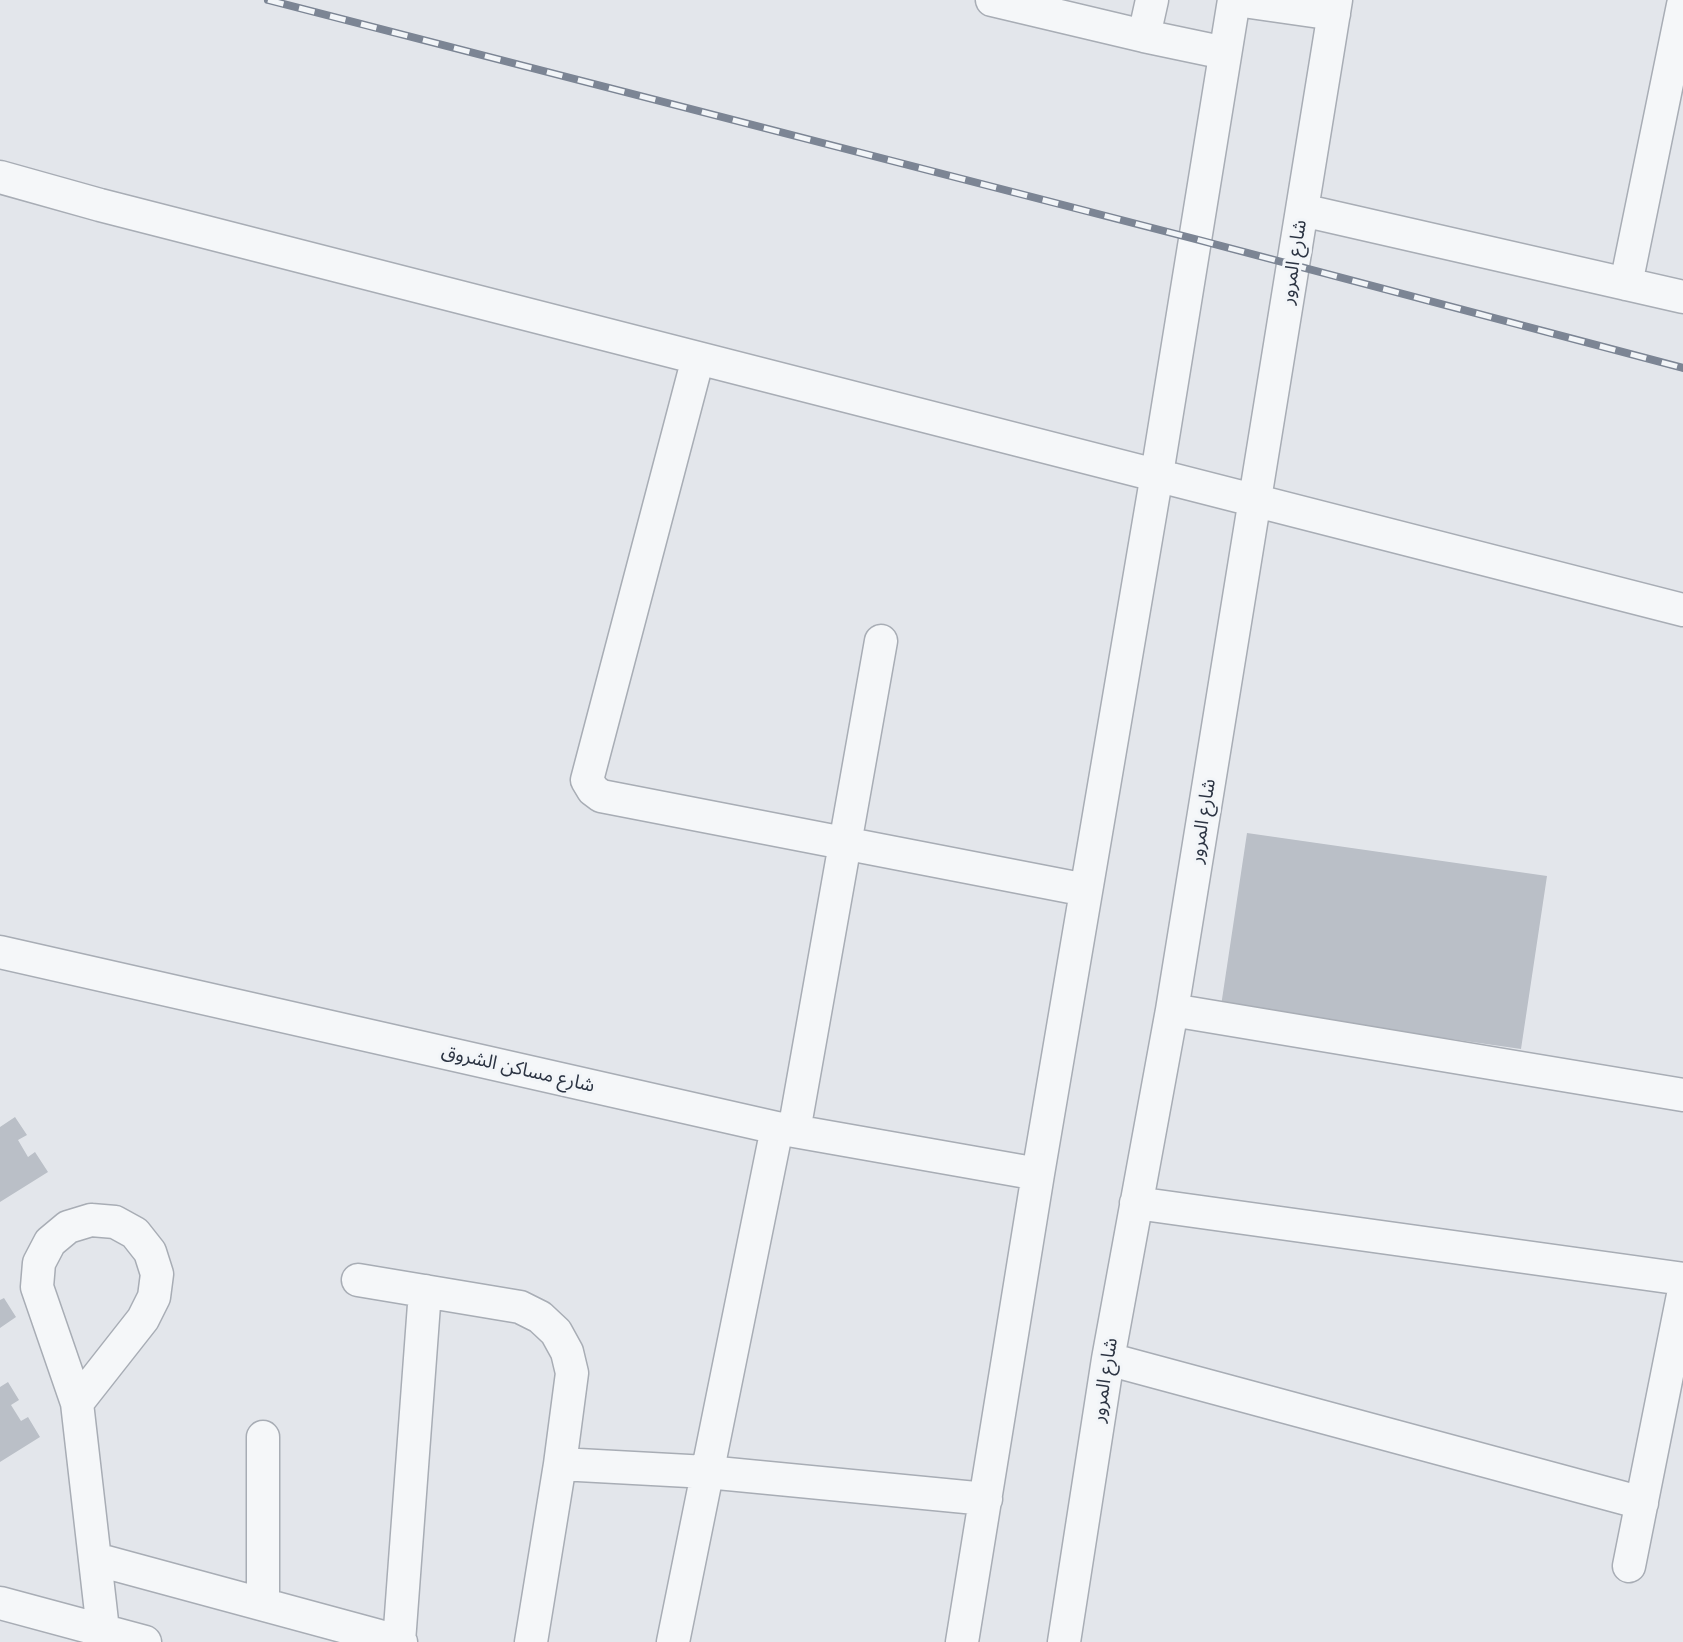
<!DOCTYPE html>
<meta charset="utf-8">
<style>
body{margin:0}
canvas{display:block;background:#e3e6eb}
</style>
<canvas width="1683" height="1642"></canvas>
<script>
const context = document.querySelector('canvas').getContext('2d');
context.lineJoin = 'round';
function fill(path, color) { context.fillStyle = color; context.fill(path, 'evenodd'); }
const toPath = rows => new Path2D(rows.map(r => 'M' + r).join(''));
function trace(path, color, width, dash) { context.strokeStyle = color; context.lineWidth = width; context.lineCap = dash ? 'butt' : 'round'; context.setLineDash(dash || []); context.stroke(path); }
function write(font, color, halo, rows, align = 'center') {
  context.font = font + ' "Open Sans","Noto Sans Arabic",sans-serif'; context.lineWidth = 6; context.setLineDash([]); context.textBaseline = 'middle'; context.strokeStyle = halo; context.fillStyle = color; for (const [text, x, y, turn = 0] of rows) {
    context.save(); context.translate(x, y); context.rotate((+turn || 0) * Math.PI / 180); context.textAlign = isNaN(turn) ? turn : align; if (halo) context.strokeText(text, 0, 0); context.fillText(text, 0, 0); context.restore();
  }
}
fill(toPath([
 [1247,833,1547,876,1521,1049,1221,1006],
 [15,1117,27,1135,18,1140,28,1157,35,1152,48,1172,0,1202,0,1127],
 [4,1298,16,1317,0,1328,0,1300],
 [8,1382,19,1400,11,1405,21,1421,28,1417,40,1437,0,1462,0,1387]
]), '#babfc7');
const minor = toPath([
 [992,0,1144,36,1225,53],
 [1236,0,1334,14],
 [1144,36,1152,0],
 [0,177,100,205,1683,610],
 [1302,210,1683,297],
 [1626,284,1683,5],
 [698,358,587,780,593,790,601,796,1086,890],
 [0,952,777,1128,1038,1174],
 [1172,1010,1683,1095],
 [794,1131,881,641],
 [1136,1203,1683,1279],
 [91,1220,115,1222,135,1233,150,1252,157,1274,154,1297,143,1319,77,1403,37,1287,39,1263,50,1242,68,1227,91,1220],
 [358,1280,520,1307,540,1317,556,1332,567,1352,572,1373,560,1464,531,1642],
 [1108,1359,1642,1503],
 [77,1403,103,1630],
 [560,1464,707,1472,986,1499],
 [95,1559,401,1642],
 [1629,1566,1683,1295],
 [0,1603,145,1642],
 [263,1604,263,1437],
 [399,1642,425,1291],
 [673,1642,777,1128],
 [962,1642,1038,1174,1157,474,1234,0],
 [1064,1642,1108,1359,1172,1010,1336,0]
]);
trace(minor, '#a8adb5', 35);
trace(minor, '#f5f7f9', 32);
const rail = toPath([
 [268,0,1195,239,1683,368]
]);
trace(rail, '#7c8594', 8);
trace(rail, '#f2f5f8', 5, [16]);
write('19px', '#2b3342', '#f2f5f8', [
 ["شارع المرور",1294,262,-81],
 ["شارع المرور",1203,821,-81],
 ["شارع مساكن الشروق",518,1069,13],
 ["شارع المرور",1105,1380,-81]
]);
</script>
